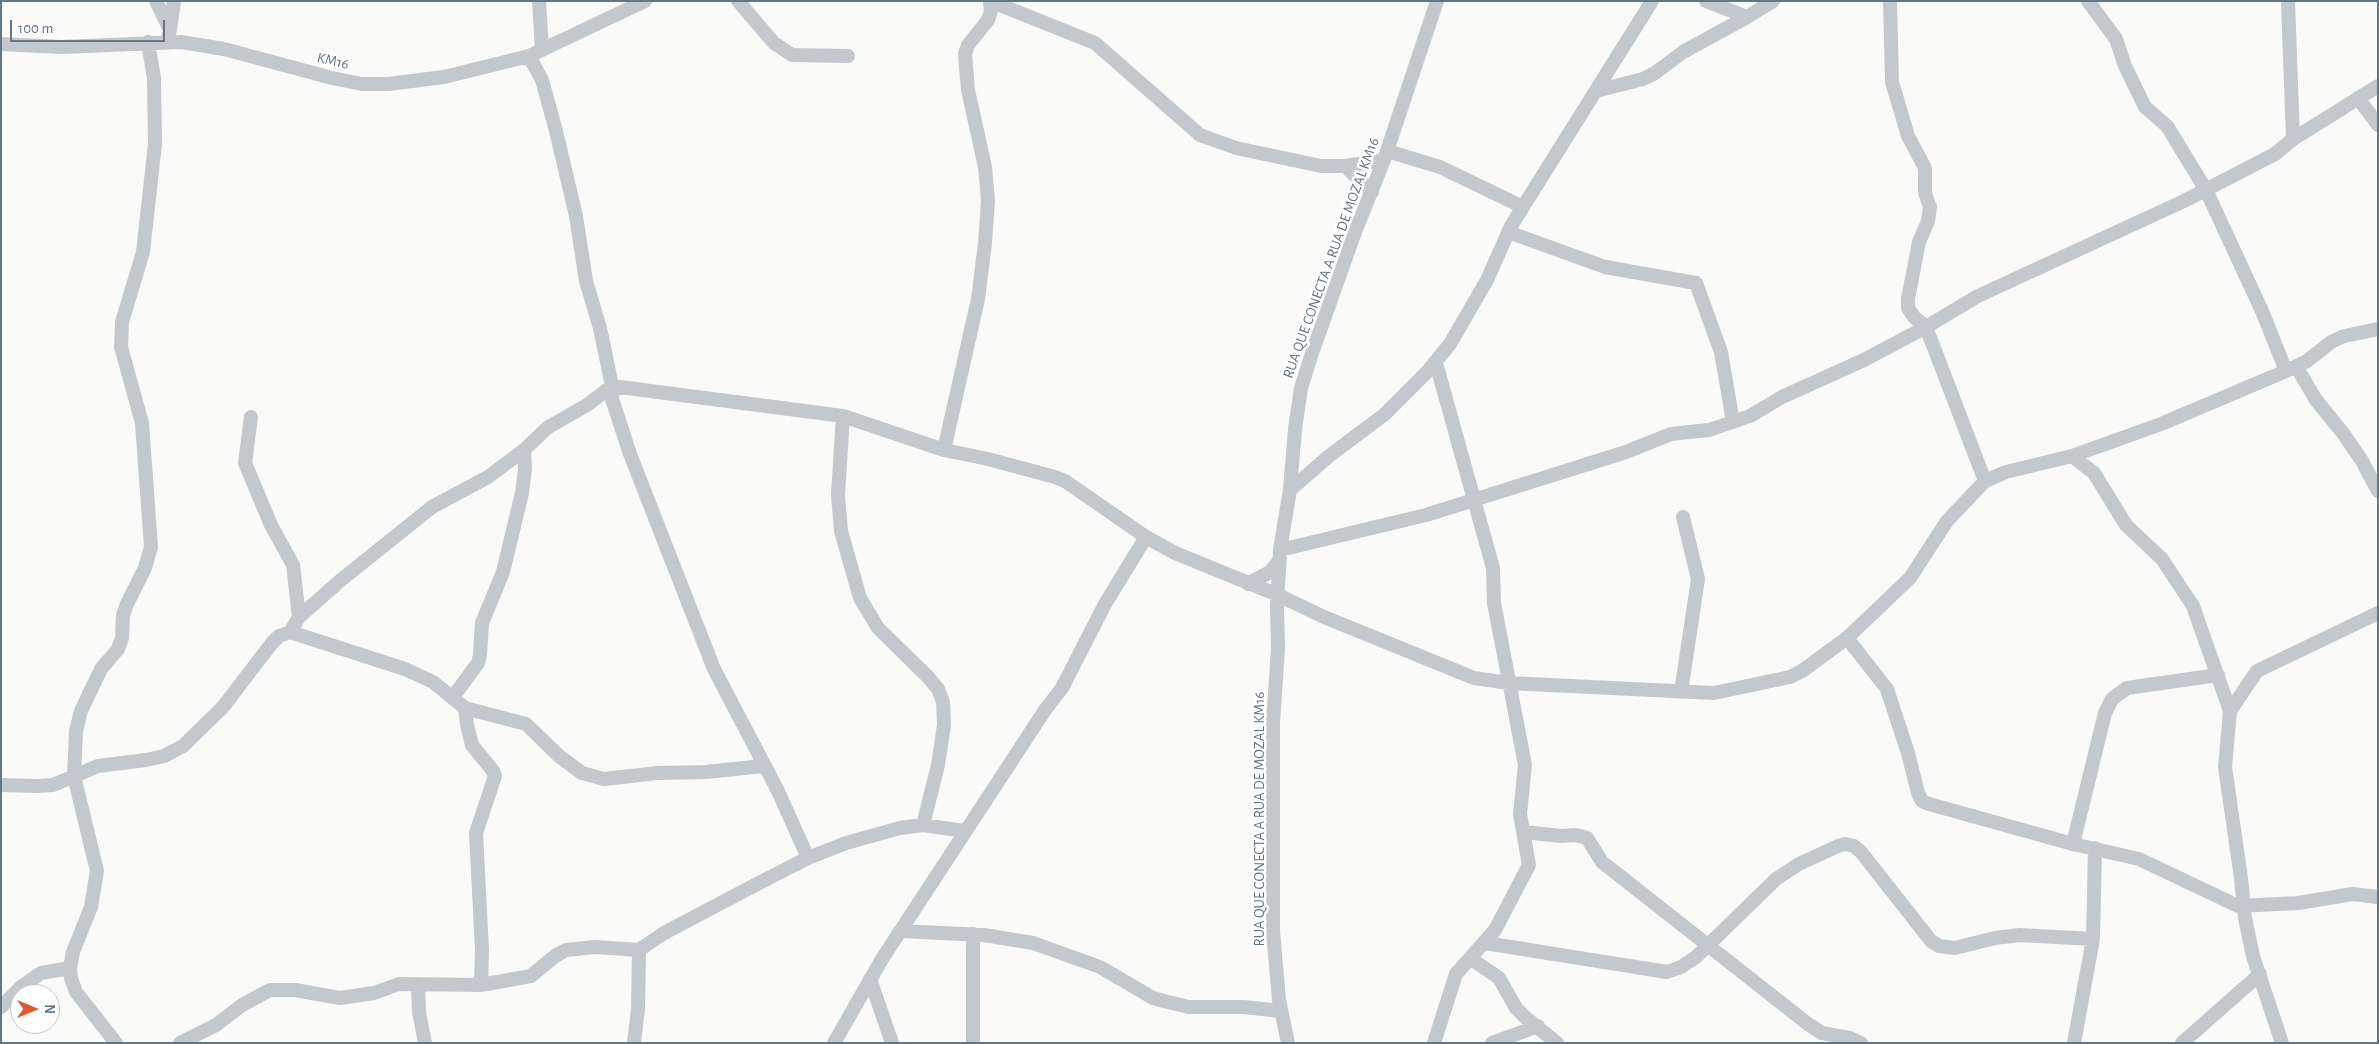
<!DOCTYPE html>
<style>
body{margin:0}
#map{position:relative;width:2379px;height:1044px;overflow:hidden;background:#fafaf8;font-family:"Alegreya Sans",sans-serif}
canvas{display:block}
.frame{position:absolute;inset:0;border:2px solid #657683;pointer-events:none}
.north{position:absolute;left:10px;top:984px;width:50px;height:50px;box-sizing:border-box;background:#fff;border:1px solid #c1c8cd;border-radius:50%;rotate:90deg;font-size:14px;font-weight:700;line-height:20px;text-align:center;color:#657683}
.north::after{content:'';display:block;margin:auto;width:18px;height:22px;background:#e4572e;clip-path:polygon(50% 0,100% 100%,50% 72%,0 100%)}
.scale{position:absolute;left:10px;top:20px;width:155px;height:22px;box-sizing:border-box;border:2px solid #657683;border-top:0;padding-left:6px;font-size:15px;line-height:18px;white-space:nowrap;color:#657683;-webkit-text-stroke:4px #fff;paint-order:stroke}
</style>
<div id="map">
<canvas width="2379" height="1044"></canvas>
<div class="frame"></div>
<div class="north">N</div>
<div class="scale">100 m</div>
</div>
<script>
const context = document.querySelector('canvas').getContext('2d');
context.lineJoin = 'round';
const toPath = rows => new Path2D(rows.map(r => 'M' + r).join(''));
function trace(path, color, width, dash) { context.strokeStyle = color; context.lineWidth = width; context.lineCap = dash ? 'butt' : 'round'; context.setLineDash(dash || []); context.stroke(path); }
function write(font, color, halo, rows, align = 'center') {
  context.font = font + ' "Alegreya Sans",sans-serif'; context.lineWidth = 5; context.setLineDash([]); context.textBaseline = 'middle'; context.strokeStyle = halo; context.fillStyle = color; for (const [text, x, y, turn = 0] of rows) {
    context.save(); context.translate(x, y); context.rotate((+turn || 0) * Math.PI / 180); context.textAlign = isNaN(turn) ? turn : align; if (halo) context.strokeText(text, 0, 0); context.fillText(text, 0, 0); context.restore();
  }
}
trace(toPath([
 [156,1,170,30,167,41],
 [539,1,542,50],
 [738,1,774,43,792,55,848,56],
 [990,1,1095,43,1200,135,1236,148,1321,166,1345,166,1384,160],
 [1706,1,1747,17],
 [1890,1,1892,82,1908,136,1925,168,1925,193,1930,207,1928,221,1919,242,1908,299,1908,308,1914,317,1926,327,1985,481],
 [2088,1,2116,39,2125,66,2145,107,2167,126,2206,190,2262,311,2286,371],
 [2288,1,2293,139],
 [170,30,174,1],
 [1,44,62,47,181,42,224,49,332,78,362,84,388,84,444,77,529,56,645,1],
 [529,56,542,80,556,131,576,216,586,281,600,328,612,386,612,399,630,454,714,669,778,791,808,858],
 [1596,91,1643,79,1655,73,1683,52,1747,17,1773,1],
 [2358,98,2378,125],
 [1387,151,1440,167,1523,207],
 [1345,166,1372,192],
 [1508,232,1605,267,1696,283,1721,352,1733,422],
 [2296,366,2316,400,2343,433,2362,461,2378,491],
 [843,416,838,495,841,531,860,598,878,628,928,677,938,689,943,702,944,725,938,765,923,825],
 [251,417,245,463,271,525,293,565,299,617],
 [944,450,978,299,985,243,988,201,985,167,968,90,965,54,968,45,988,20,991,11,990,1],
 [2072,456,2094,473,2126,525,2162,559,2193,606,2200,626,2230,711,2225,767,2241,878,2245,918,2253,956,2282,1043],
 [1290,490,1329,456,1385,414,1427,372,1450,344,1487,280,1511,226,1652,1],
 [1280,550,1426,515,1626,452,1671,434,1709,430,1750,416,1782,397,1864,360,1926,327,1978,296,2184,201,2275,154,2293,139,2378,86],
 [1248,584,1270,572,1279,561],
 [290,632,299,617,341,580,432,507,488,477,524,450,547,428,587,405,612,386,843,416,944,450,988,459,1055,477,1065,481,1146,537,1175,553,1278,595,1324,617,1474,678,1509,683,1714,693,1790,677,1802,671,1847,638,1910,578,1947,521,1985,481,2006,472,2072,456,2161,424,2286,371,2307,361,2331,342,2344,336,2378,329],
 [1847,638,1887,689,1908,753,1918,793,1922,801,1929,804,2073,844,2139,859,2238,906,2298,903,2353,894,2378,897],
 [1681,692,1698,579,1683,517],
 [453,697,478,663,480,655,482,623,503,572,522,493,525,469,524,450],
 [465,708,467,725,472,745,493,771,495,776,476,833,482,950,481,985],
 [2230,711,2257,671,2378,613],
 [1,785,37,786,53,785,98,766,146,760,164,756,183,746,223,707,272,643,279,636,290,632,405,669,433,682,465,708,526,724,559,756,582,773,604,779,657,773,706,772,763,766],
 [1524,832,1561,836,1576,835,1587,838,1602,862,1808,1024,1822,1033,1850,1038,1861,1043],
 [2073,844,2105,713,2112,699,2127,688,2218,675],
 [900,931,984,935,1033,943,1100,967,1153,998,1164,1001,1189,1007,1243,1007,1281,1011],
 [973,934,973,1043],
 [1485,943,1667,972,1681,967,1696,957,1776,879,1799,864,1838,846,1845,844,1854,846,1861,852,1931,941,1939,946,1955,948,1995,938,2020,935,2093,939],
 [1470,958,1499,978,1516,1008,1526,1018,1557,1043],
 [870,979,892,1043],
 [418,984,419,1012,425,1043],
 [1,1007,21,987,41,973,70,968],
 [116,1043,76,992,71,978,70,968,73,952,91,907,97,871,74,776,76,731,81,711,101,669,118,649,122,638,123,615,127,604,145,568,151,547,142,423,121,347,122,322,143,252,155,144,154,78,148,42],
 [180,1043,216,1025,242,1005,270,990,295,990,340,998,374,993,399,984,481,985,531,976,555,956,566,950,595,947,639,950,664,933,759,883,808,858,846,843,900,828,923,825,964,831],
 [634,1043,638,1009,639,950],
 [834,1043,882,959,1045,710,1062,688,1105,604,1146,537],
 [1288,1043,1279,1000,1273,931,1273,723,1278,648,1277,607,1280,550,1290,490,1295,429,1301,388,1311,356,1355,232,1384,160,1437,1],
 [1434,1043,1456,974,1495,930,1529,865,1520,814,1525,765,1494,603,1493,568,1436,363],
 [1492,1043,1538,1026],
 [2074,1043,2093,939,2095,848],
 [2182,1043,2260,974]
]), '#c3c8cc', 14);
write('15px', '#657683', '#fff', [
 ["KM16",333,61,13],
 ["RUA QUE CONECTA A RUA DE MOZAL KM16",1331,258,-70],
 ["RUA QUE CONECTA A RUA DE MOZAL KM16",1259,819,-90]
]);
</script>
